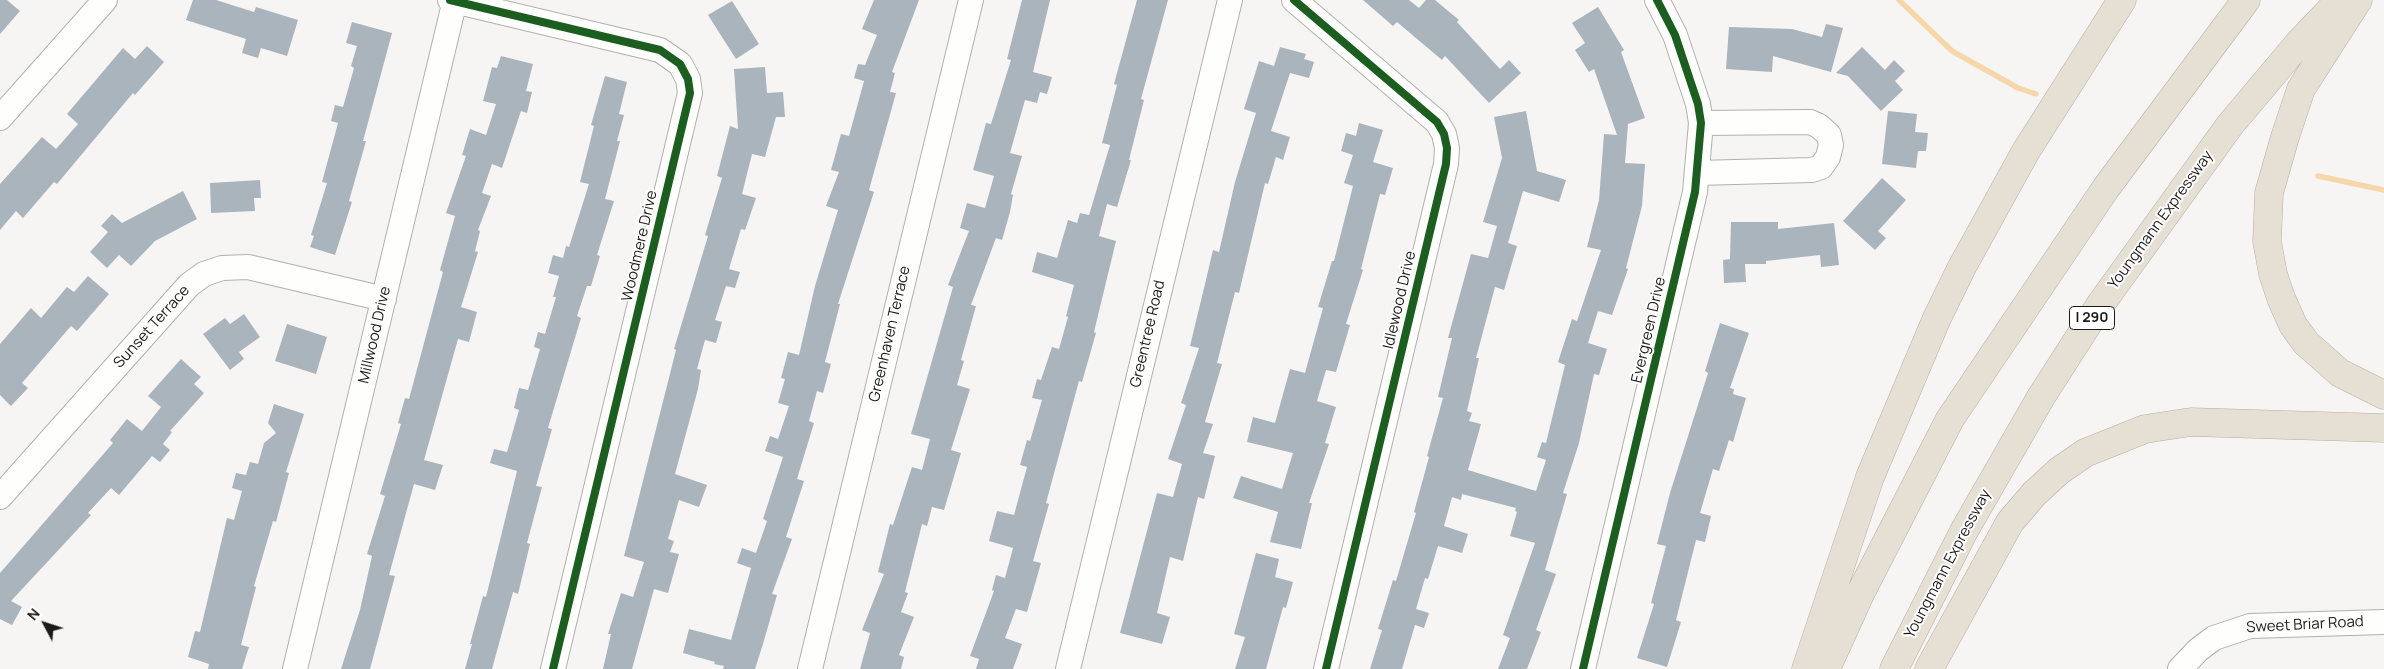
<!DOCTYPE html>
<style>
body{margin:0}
#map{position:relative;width:2384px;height:669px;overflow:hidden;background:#f7f5f3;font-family:Manrope,sans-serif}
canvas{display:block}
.north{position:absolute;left:20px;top:599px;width:50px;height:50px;-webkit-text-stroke:4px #fff;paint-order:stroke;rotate:310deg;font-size:14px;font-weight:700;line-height:20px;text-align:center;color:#1c1a19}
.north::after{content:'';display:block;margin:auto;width:18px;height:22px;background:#1c1a19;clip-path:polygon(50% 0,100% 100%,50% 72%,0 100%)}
</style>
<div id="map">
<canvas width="2384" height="669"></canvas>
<div class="north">N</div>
</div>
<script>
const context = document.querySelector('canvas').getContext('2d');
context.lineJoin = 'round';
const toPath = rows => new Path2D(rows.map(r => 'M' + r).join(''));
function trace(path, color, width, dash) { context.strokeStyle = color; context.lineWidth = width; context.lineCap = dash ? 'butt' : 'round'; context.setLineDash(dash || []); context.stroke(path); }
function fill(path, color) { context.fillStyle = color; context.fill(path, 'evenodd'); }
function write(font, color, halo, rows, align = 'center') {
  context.font = font + ' Manrope,sans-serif'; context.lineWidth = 4; context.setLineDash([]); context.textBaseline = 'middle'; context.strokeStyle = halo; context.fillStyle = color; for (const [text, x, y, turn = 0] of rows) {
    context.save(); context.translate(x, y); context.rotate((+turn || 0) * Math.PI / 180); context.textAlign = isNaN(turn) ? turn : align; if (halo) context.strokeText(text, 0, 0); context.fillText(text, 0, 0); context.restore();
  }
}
trace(toPath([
 [1899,0,1952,51,2018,88,2036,94],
 [2318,176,2384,190]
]), '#f6d7aa', 5.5);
fill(toPath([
 [0,0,7,0,20,11,0,34],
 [193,0,216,0,254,12,256,7,298,20,287,56,261,48,258,58,242,53,246,39,186,20],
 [874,0,919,0,892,72,895,73,890,92,896,93,869,190,874,192,838,304,840,304,825,362,831,364,823,393,817,391,809,421,814,423,797,479,804,481,786,537,792,539,772,594,777,595,763,644,755,669,723,669,724,666,714,664,715,662,683,653,689,629,731,640,751,568,737,563,742,548,756,553,767,521,763,519,783,457,765,451,770,436,778,439,789,406,778,403,785,379,781,378,788,352,799,355,815,286,838,210,826,206,839,172,831,170,841,134,849,136,864,81,854,78,858,64,865,65,877,35,862,29],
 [1022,0,1050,0,1033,72,1052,77,1047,94,1040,92,1037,103,1025,100,1010,153,1022,156,1011,194,1013,195,1010,212,1002,240,996,238,971,305,976,306,961,360,964,361,957,385,970,389,951,450,961,453,944,510,932,507,927,526,922,524,905,592,908,593,901,612,914,617,899,655,904,657,901,669,860,669,870,633,862,630,884,574,878,572,890,524,893,525,912,467,922,470,930,439,911,434,953,287,948,285,969,231,960,228,967,203,985,208,994,176,973,170,986,123,991,124,1011,60,1007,59],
 [1137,0,1168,0,1141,99,1144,100,1129,160,1131,160,1117,207,1107,204,1099,236,1116,241,1094,332,1096,333,1082,382,1079,381,1046,503,1049,504,1033,561,1041,563,1027,612,1016,609,1005,638,1022,644,1013,669,976,669,979,659,970,656,994,591,992,590,996,575,1005,578,1013,548,989,541,997,511,1014,515,1027,467,1020,465,1027,440,1030,441,1042,400,1032,398,1037,379,1041,380,1052,347,1059,349,1068,317,1066,316,1074,285,1032,272,1037,252,1057,258,1068,220,1077,223,1080,213,1089,215,1110,145,1102,143,1117,85,1114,84],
 [1363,0,1409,0,1419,8,1426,0,1435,0,1459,20,1457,22,1500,69,1509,60,1521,73,1489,103,1445,56,1442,60,1397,22,1393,26],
 [732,1,759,44,736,59,708,15],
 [1598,7,1624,50,1621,52,1645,118,1628,124,1625,163,1645,164,1642,206,1626,268,1628,269,1612,315,1598,311,1588,343,1607,349,1599,375,1594,374,1579,443,1563,493,1567,494,1545,570,1556,574,1536,630,1541,632,1527,669,1498,669,1510,638,1503,635,1535,543,1510,536,1517,512,1515,511,1516,508,1462,494,1461,500,1452,497,1444,526,1468,534,1462,553,1438,546,1428,579,1425,578,1416,609,1429,613,1424,628,1415,625,1402,669,1370,669,1382,630,1378,629,1393,580,1396,581,1416,513,1414,512,1429,457,1427,456,1443,398,1438,397,1452,338,1448,338,1471,254,1488,258,1497,226,1483,222,1502,158,1494,117,1526,111,1537,171,1566,180,1559,202,1523,191,1508,243,1517,246,1504,290,1495,287,1476,358,1479,358,1467,411,1472,413,1469,421,1481,424,1468,470,1536,491,1546,460,1537,457,1542,442,1546,443,1565,365,1558,362,1572,319,1577,321,1601,250,1587,247,1599,200,1604,134,1617,135,1594,69,1589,72,1575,50,1585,43,1572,23],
 [352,22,392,33,363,141,366,141,349,201,352,202,335,255,310,247,314,236,311,235,327,183,322,182,338,123,331,121,335,105,343,107,354,68,351,66,357,46,346,43],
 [1826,24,1843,28,1831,72,1773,56,1772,72,1726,69,1729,27,1792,29,1822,37],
 [147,46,164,62,135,95,133,93,57,184,54,182,23,218,16,211,0,230,0,184,42,137,56,149,78,124,67,114,123,48,135,59],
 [1280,47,1306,54,1304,59,1314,62,1309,78,1290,73,1271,131,1290,137,1283,160,1276,157,1268,184,1265,183,1239,293,1235,292,1217,363,1222,364,1205,422,1213,424,1203,453,1215,456,1204,499,1198,497,1183,561,1170,557,1157,613,1170,617,1162,644,1120,633,1157,493,1173,497,1182,464,1168,459,1186,405,1181,403,1199,348,1190,346,1205,284,1213,250,1219,252,1235,182,1256,113,1244,109,1259,61,1274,66],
 [1862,47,1885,70,1894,60,1905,71,1895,81,1903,90,1881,111,1848,76,1836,73],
 [501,56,533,64,526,91,532,92,527,113,521,111,502,168,492,164,482,193,491,196,478,230,480,231,475,251,478,252,461,307,477,312,469,342,458,339,424,460,443,465,435,490,414,484,389,575,395,576,370,669,341,669,360,610,372,556,367,554,385,496,380,494,401,424,398,423,405,398,409,399,443,272,440,270,455,216,446,213,466,156,462,155,470,129,486,135,496,104,483,101,492,67,497,68],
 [765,67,767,93,783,92,785,117,776,117,765,157,752,154,742,194,756,198,745,230,741,229,729,269,740,272,735,288,726,286,715,320,722,322,716,343,705,340,697,369,701,370,698,389,675,474,707,485,699,507,679,500,668,539,674,541,670,552,679,554,668,593,654,589,632,669,603,669,611,634,608,634,621,593,633,597,644,562,624,556,676,350,674,349,708,236,705,235,722,178,717,176,730,126,738,129,734,69],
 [605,76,627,82,619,114,624,115,617,141,620,141,605,199,614,201,597,255,600,256,591,286,587,286,577,316,581,318,548,428,552,429,536,486,542,487,527,543,530,544,518,594,513,592,492,669,465,669,472,644,470,644,483,596,486,597,517,471,490,463,494,449,507,452,519,410,514,408,519,388,528,390,540,349,534,347,538,332,545,334,556,297,553,297,559,276,548,273,553,255,563,258,566,246,569,247,589,184,580,182,594,126,591,125],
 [1888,111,1917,114,1915,132,1928,133,1926,151,1918,151,1916,168,1882,164],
 [1359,123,1383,130,1373,162,1393,168,1385,195,1380,194,1361,269,1363,270,1346,324,1350,325,1336,372,1326,370,1317,401,1336,407,1325,443,1329,444,1309,503,1312,503,1301,549,1270,542,1278,512,1233,498,1241,476,1282,489,1293,453,1247,442,1253,417,1275,423,1290,369,1305,373,1323,308,1318,307,1332,261,1334,261,1353,186,1344,183,1353,155,1341,151,1346,133,1356,136],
 [1882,178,1906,200,1878,231,1886,238,1875,250,1843,221],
 [260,180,261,198,254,198,255,211,211,213,210,183],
 [183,191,197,219,155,241,131,266,119,255,107,268,90,252,108,232,101,226,112,214,122,223],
 [1731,222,1778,222,1778,229,1834,223,1839,265,1821,267,1820,255,1766,261,1766,264,1745,264,1746,282,1724,283,1723,260,1730,259],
 [88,276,109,294,77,331,71,326,22,383,28,388,11,406,0,395,0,344,31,308,41,318,67,287,74,292],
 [244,314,260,337,239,352,244,359,230,370,203,334,225,318,230,324],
 [1720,323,1749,333,1730,388,1734,389,1733,394,1746,398,1733,442,1729,440,1719,471,1713,469,1700,513,1711,516,1705,542,1696,540,1676,620,1681,622,1667,667,1637,658,1654,604,1651,603,1666,546,1657,544,1670,493,1708,373,1705,371],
 [287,324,327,337,316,374,275,361],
 [181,359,201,377,194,384,204,393,170,431,172,432,163,444,170,450,160,462,152,456,119,495,111,488,88,513,91,515,11,601,22,607,12,625,0,619,0,573,113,443,110,440,127,419,142,431,161,407,148,396],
 [274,404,304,414,286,472,289,473,276,522,273,521,254,586,256,587,241,645,249,647,242,669,208,669,209,664,188,657,195,631,200,632,227,518,234,520,242,491,232,488,236,473,246,475,250,462,258,464,264,443,276,433,268,423],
 [1256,553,1279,559,1275,577,1293,582,1286,608,1283,607,1266,669,1235,669,1245,637,1234,634]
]), '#a9b4bc');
const street = toPath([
 [450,0,660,50,680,64,688,79,690,93,553,669],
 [1294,0,1437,122,1444,134,1447,148,1446,164,1326,669],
 [0,118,105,0],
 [1697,173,1812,170,1821,167,1828,157,1831,145,1829,135,1819,126,1810,122,1701,123],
 [0,497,189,285,204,274,222,268,248,267,384,299],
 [295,669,455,0],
 [810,669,971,0],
 [1068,669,1230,0],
 [1583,669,1695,192,1701,123,1698,104,1675,35,1657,0],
 [2180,669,2198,650,2214,638,2250,626,2384,622]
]);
const highway = toPath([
 [2358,0,2301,89,2285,137,2269,193,2267,241,2273,274,2281,298,2293,325,2306,343,2340,373,2384,395],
 [1806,669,1870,477,1937,318,1962,267,2026,151,2122,0],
 [1826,669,1861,592,1950,419,2106,188,2246,0],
 [1894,669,1964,531,2041,397,2100,305,2230,125,2299,43,2340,0],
 [1929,669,2010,522,2034,494,2059,471,2085,453,2145,429,2191,422,2384,428]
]);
trace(street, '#b1b0ae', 26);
trace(highway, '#b6aea3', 29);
trace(street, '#fefefd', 24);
trace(highway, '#e6dfd4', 28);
trace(toPath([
 [450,0,660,50,680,64,688,79,690,93,553,669],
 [1294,0,1437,122,1444,134,1447,148,1446,164,1326,669],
 [1583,669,1695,192,1701,123,1698,104,1675,35,1657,0]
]), '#1b5e20', 8);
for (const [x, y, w] of [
 [2092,318,45]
]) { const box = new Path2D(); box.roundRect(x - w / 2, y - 11.5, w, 23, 4); context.fillStyle = '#fff'; context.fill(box); trace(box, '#1c1a19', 1); }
write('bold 14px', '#1c1a19', null, [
 ["I 290",2092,318]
]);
write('15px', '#1c1a19', '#fff', [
 ["Youngmann Expressway",2161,220,-54],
 ["Woodmere Drive",640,246,-77],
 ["Idlewood Drive",1400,300,-77],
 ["Sunset Terrace",152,327,-48],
 ["Evergreen Drive",1649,330,-77],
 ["Greenhaven Terrace",890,334,-77],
 ["Greentree Road",1148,334,-77],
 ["Millwood Drive",375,335,-77],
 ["Youngmann Expressway",1948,564,-62],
 ["Sweet Briar Road",2305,625,-3]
]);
</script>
